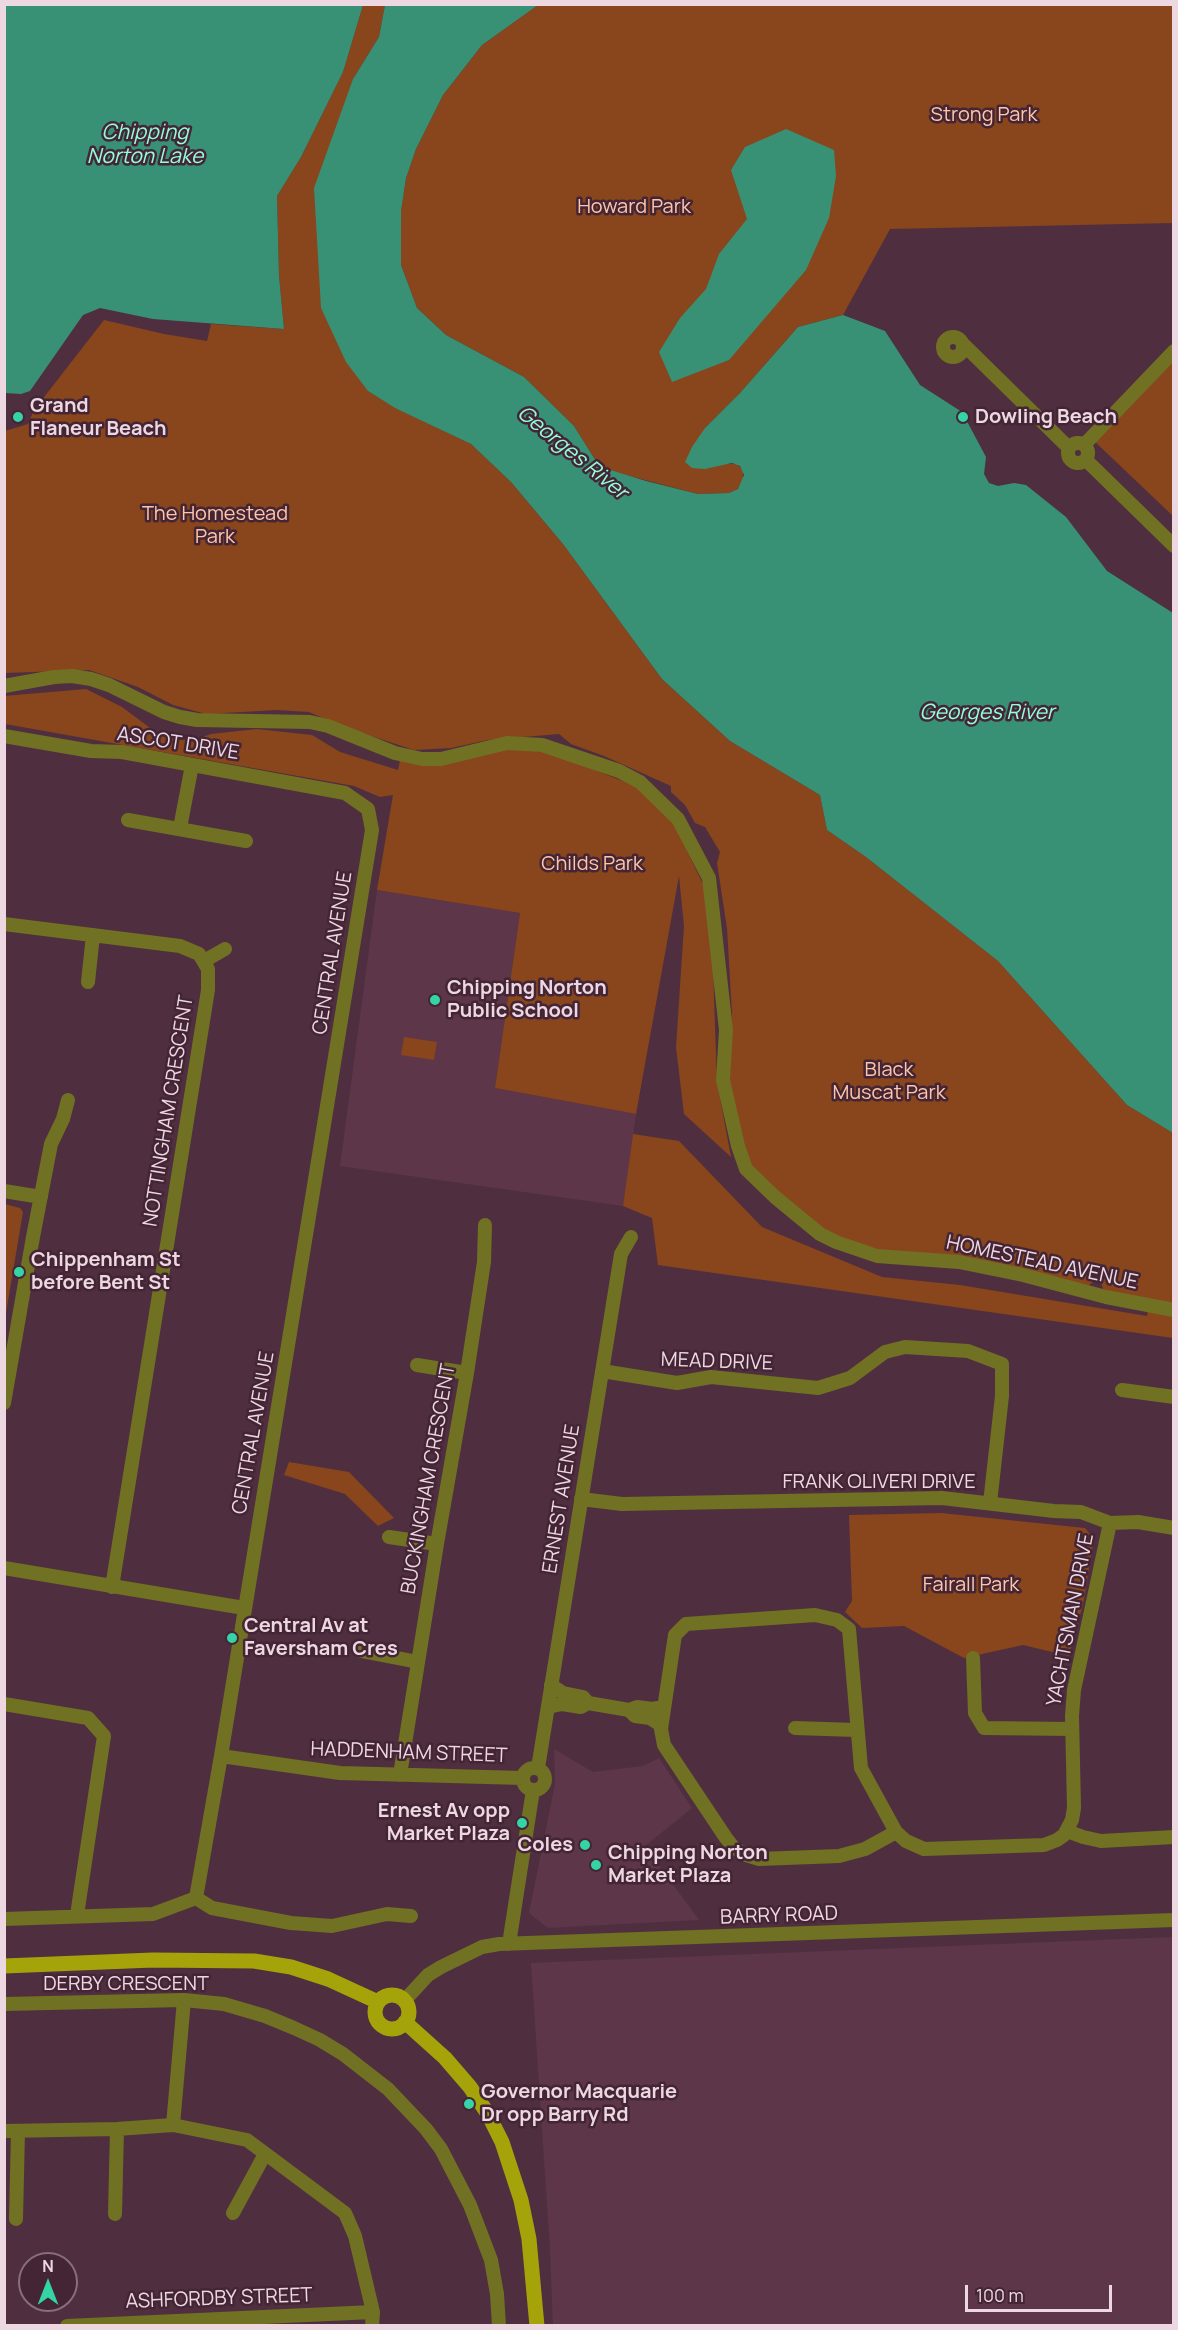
<!DOCTYPE html>
<style>
body{margin:0}
#map{position:relative;width:1178px;height:2330px;overflow:hidden;background:#4f2f3f;font-family:Manrope,sans-serif}
canvas{display:block}
.frame{position:absolute;inset:0;border:6px solid #edd8e2;pointer-events:none}
.north{position:absolute;left:18px;top:2252px;width:60px;height:60px;box-sizing:border-box;background:#442535;border:2px solid #886d7a;border-radius:50%;rotate:0deg;font-size:16px;font-weight:700;line-height:24px;text-align:center;color:#edd8e2}
.north::after{content:'';display:block;margin:auto;width:21px;height:27px;background:#35d4a7;clip-path:polygon(50% 0,100% 100%,50% 72%,0 100%)}
.scale{position:absolute;left:965px;top:2285px;width:147px;height:27px;box-sizing:border-box;border:3px solid #edd8e2;border-top:0;padding-left:8px;font-size:18px;line-height:21px;white-space:nowrap;color:#edd8e2;-webkit-text-stroke:4px #442535;paint-order:stroke}
</style>
<div id="map">
<canvas width="1178" height="2330"></canvas>
<div class="frame"></div>
<div class="north">N</div>
<div class="scale">100 m</div>
</div>
<script>
const context = document.querySelector('canvas').getContext('2d');
context.lineJoin = 'round';
function fill(path, color) { context.fillStyle = color; context.fill(path, 'evenodd'); }
const toPath = rows => new Path2D(rows.map(r => 'M' + r).join(''));
function trace(path, color, width, dash) { context.strokeStyle = color; context.lineWidth = width; context.lineCap = dash ? 'butt' : 'round'; context.setLineDash(dash || []); context.stroke(path); }
function write(font, color, halo, rows, align = 'center') {
  context.font = font + ' Manrope,sans-serif'; context.lineWidth = 5; context.setLineDash([]); context.textBaseline = 'middle'; context.strokeStyle = halo; context.fillStyle = color; for (const [text, x, y, turn = 0] of rows) {
    context.save(); context.translate(x, y); context.rotate((+turn || 0) * Math.PI / 180); context.textAlign = isNaN(turn) ? turn : align; if (halo) context.strokeText(text, 0, 0); context.fillText(text, 0, 0); context.restore();
  }
}
fill(toPath([
 [377,890,520,913,495,1088,636,1114,623,1206,340,1166],
 [554,1749,593,1772,643,1766,659,1758,692,1808,645,1846,699,1920,548,1928,529,1913,555,1784],
 [1173,1937,1173,2325,553,2325,550,2249,531,1963]
]), '#5d3649');
fill(toPath([
 [363,5,385,5,379,37,353,79,368,391,396,408,471,444,511,482,563,544,662,679,730,741,820,795,827,830,866,857,998,961,1127,1105,1173,1133,1173,1338,658,1265,652,1218,623,1206,633,1134,679,1141,762,1227,882,1277,960,1285,1147,1316,1149,1306,1106,1297,1099,1277,1082,1291,836,1242,746,1169,723,1080,732,1014,727,928,717,863,720,852,705,827,695,823,685,805,671,792,671,786,604,756,571,744,559,734,488,740,451,748,414,750,344,727,309,712,277,710,206,714,173,705,138,687,89,670,5,673,5,431,28,424,34,410,104,320,164,334,207,341,211,324,284,329,279,276,277,196,301,157,343,72],
 [538,5,1173,5,1173,223,890,229,843,315,798,327,740,393,705,428,724,464,737,464,743,470,743,479,738,489,729,493,698,494,618,473,604,468,594,458,574,426,524,377,446,335,417,308,401,265,401,211,406,178,416,149,443,95,482,45],
 [1173,355,1173,516,1092,439],
 [86,689,122,707,161,736,192,741,211,734,257,729,312,735,340,752,398,770,400,760,503,749,523,749,554,754,638,787,671,818,705,888,712,940,717,1082,731,1157,684,1114,676,1047,684,926,679,876,636,1114,495,1088,520,913,377,890,393,795,380,797,354,786,5,724,4,696],
 [404,1037,437,1042,434,1060,401,1055],
 [5,1204,20,1208,23,1212,5,1319],
 [289,1462,349,1472,394,1518,378,1526,345,1494,284,1475],
 [941,1513,1085,1528,1094,1539,1083,1604,1069,1656,1023,1645,964,1658,904,1626,862,1628,845,1612,852,1601,849,1515]
]), '#89451b');
fill(toPath([
 [4,5,363,5,343,72,301,157,277,196,279,276,284,329,153,319,100,308,83,315,30,391,21,394,5,393],
 [385,5,538,5,482,45,443,95,416,149,406,178,401,211,401,265,417,308,446,335,524,377,574,426,594,458,604,468,646,481,698,494,729,493,738,489,744,475,740,466,732,463,705,469,692,468,685,462,692,447,705,428,740,393,798,327,843,315,885,331,920,385,962,412,986,457,984,474,989,483,998,486,1014,483,1026,485,1066,517,1107,571,1173,613,1173,1133,1127,1105,998,961,866,857,827,830,820,795,730,741,662,679,563,544,511,482,471,444,395,408,368,391,346,362,321,308,314,188,353,79,379,37],
 [786,129,834,150,836,176,829,218,806,270,729,360,672,382,659,352,680,318,706,289,719,254,747,219,731,170,745,147]
]), '#399175');
trace(toPath([
 '943 347a10 10 0 1 1 20 0a10 10 0 1 1-20 0Z',
 [963,344,1069,448],
 '1068 453a10 10 0 1 1 20 0a10 10 0 1 1-20 0Z',
 [1084,445,1174,351],
 [1086,460,1174,546],
 [4,686,54,677,72,676,91,679,109,685,164,712,180,717,197,720,310,722,328,726,395,753,422,759,441,759,507,743,542,745,619,771,640,782,678,819,709,878,726,1030,723,1080,738,1146,746,1169,775,1197,820,1234,836,1242,877,1256,959,1262,1023,1275,1106,1297,1174,1310],
 [4,736,91,751,122,752,345,793,368,809,372,830,221,1756,196,1898],
 [128,820,246,841],
 [180,828,192,765],
 [4,924,180,946,199,954,208,969,208,990,112,1587],
 [204,961,225,949],
 [88,982,93,935],
 [4,1191,41,1197],
 [417,1365,467,1373],
 [602,1371,677,1383,711,1377,818,1388,850,1378,885,1352,905,1347,968,1351,1002,1364,1002,1396,990,1503],
 [1122,1390,1174,1397],
 [4,1403,33,1237,51,1144,63,1119,68,1100],
 [581,1499,622,1504,942,1498,1054,1511,1081,1512,1110,1523,1138,1522,1174,1528],
 [389,1537,437,1544],
 [4,1568,244,1608],
 [361,1651,418,1662],
 [973,1658,975,1713,984,1728,1072,1729],
 [551,1685,563,1693,583,1697,588,1703],
 [4,1704,88,1718,104,1736,77,1915],
 [548,1707,562,1704,581,1707,588,1703,629,1710,635,1716,650,1718,661,1725],
 [629,1710,637,1707,652,1709,664,1707],
 [795,1728,856,1730],
 [221,1756,340,1773,523,1778],
 [538,1768,621,1254,631,1237],
 '523 1779a11 11 0 1 1 22 0a11 11 0 1 1-22 0Z',
 [400,1775,437,1544,467,1373,484,1262,485,1225],
 [1067,1831,1083,1837,1101,1841,1174,1837],
 [896,1832,861,1768,849,1629,837,1620,815,1615,686,1624,675,1635,661,1729,664,1745,726,1838,734,1848,746,1855,759,1859,839,1856,865,1849,896,1832,906,1841,924,1849,1044,1845,1057,1840,1064,1835,1072,1820,1074,1808,1072,1716,1074,1690,1110,1523],
 [196,1898,212,1908,291,1923,332,1926,387,1914,411,1916],
 [4,1919,153,1914,196,1898],
 [509,1944,533,1790],
 [404,2001,428,1975,441,1967,482,1947,499,1944,1174,1920],
 [4,2004,184,2000,224,2004,265,2016,294,2028,320,2040,343,2054,388,2089,426,2129,441,2149,470,2205,491,2260,497,2294,499,2326],
 [173,2125,184,2000],
 [4,2131,117,2129,173,2125,247,2140,345,2213,355,2236,373,2312,372,2326],
 [233,2213,265,2154],
 [115,2214,117,2129],
 [16,2219,18,2131],
 [67,2326,373,2312]
]), '#717123', 14);
trace(toPath([
 [4,1966,153,1960,254,1961,291,1967,328,1979,378,2002],
 '375 2012a17 17 0 1 1 34 0a17 17 0 1 1-34 0Z',
 [405,2022,445,2058,470,2087,488,2114,502,2142,521,2200,529,2239,537,2326]
]), '#a5a30a', 15);
for (const [x, y, r, color] of [
 [18,417,6,"#35d4a7"],
 [963,417,6,"#35d4a7"],
 [435,1000,6,"#35d4a7"],
 [19,1272,6,"#35d4a7"],
 [232,1638,6,"#35d4a7"],
 [522,1823,6,"#35d4a7"],
 [585,1845,6,"#35d4a7"],
 [596,1865,6,"#35d4a7"],
 [469,2104,6,"#35d4a7"]
]) { const dot = new Path2D(); dot.arc(x, y, r, 0, 2 * Math.PI); context.fillStyle = color; context.fill(dot); trace(dot, '#442535', 2); }
write('20px', '#fec6a8', '#442535', [
 ["Strong Park",984,115],
 ["Howard Park",634,207],
 ["The Homestead",215,514],
 ["Park",215,537],
 ["Childs Park",592,864],
 ["Black",889,1070],
 ["Muscat Park",889,1093],
 ["Fairall Park",971,1585]
]);
write('bold 20px', '#edd8e2', '#442535', [
 ["Grand",30,406],
 ["Flaneur Beach",30,429],
 ["Dowling Beach",975,417],
 ["Chipping Norton",447,988],
 ["Public School",447,1011],
 ["Chippenham St",31,1260],
 ["before Bent St",31,1283],
 ["Central Av at",244,1626],
 ["Faversham Cres",244,1649],
 ["Ernest Av opp",510,1811,"right"],
 ["Market Plaza",510,1834,"right"],
 ["Coles",573,1845,"right"],
 ["Chipping Norton",608,1853],
 ["Market Plaza",608,1876],
 ["Governor Macquarie",481,2092],
 ["Dr opp Barry Rd",481,2115]
], 'left');
write('20px', '#edd8e2', '#442535', [
 ["ASCOT DRIVE",178,744,9],
 ["CENTRAL AVENUE",333,953,-81],
 ["NOTTINGHAM CRESCENT",169,1111,-81],
 ["HOMESTEAD AVENUE",1042,1263,12],
 ["MEAD DRIVE",717,1362,2],
 ["CENTRAL AVENUE",254,1433,-80],
 ["BUCKINGHAM CRESCENT",429,1479,-80],
 ["FRANK OLIVERI DRIVE",879,1482],
 ["ERNEST AVENUE",562,1499,-81],
 ["YACHTSMAN DRIVE",1071,1620,-79],
 ["HADDENHAM STREET",409,1753,2],
 ["BARRY ROAD",779,1916,-2],
 ["DERBY CRESCENT",126,1984],
 ["ASHFORDBY STREET",219,2299,-2]
]);
write('italic 21px', '#92fdd7', '#442535', [
 ["Chipping",145,133],
 ["Norton Lake",145,157],
 ["Georges River",572,453,39],
 ["Georges River",987,713]
]);
</script>
